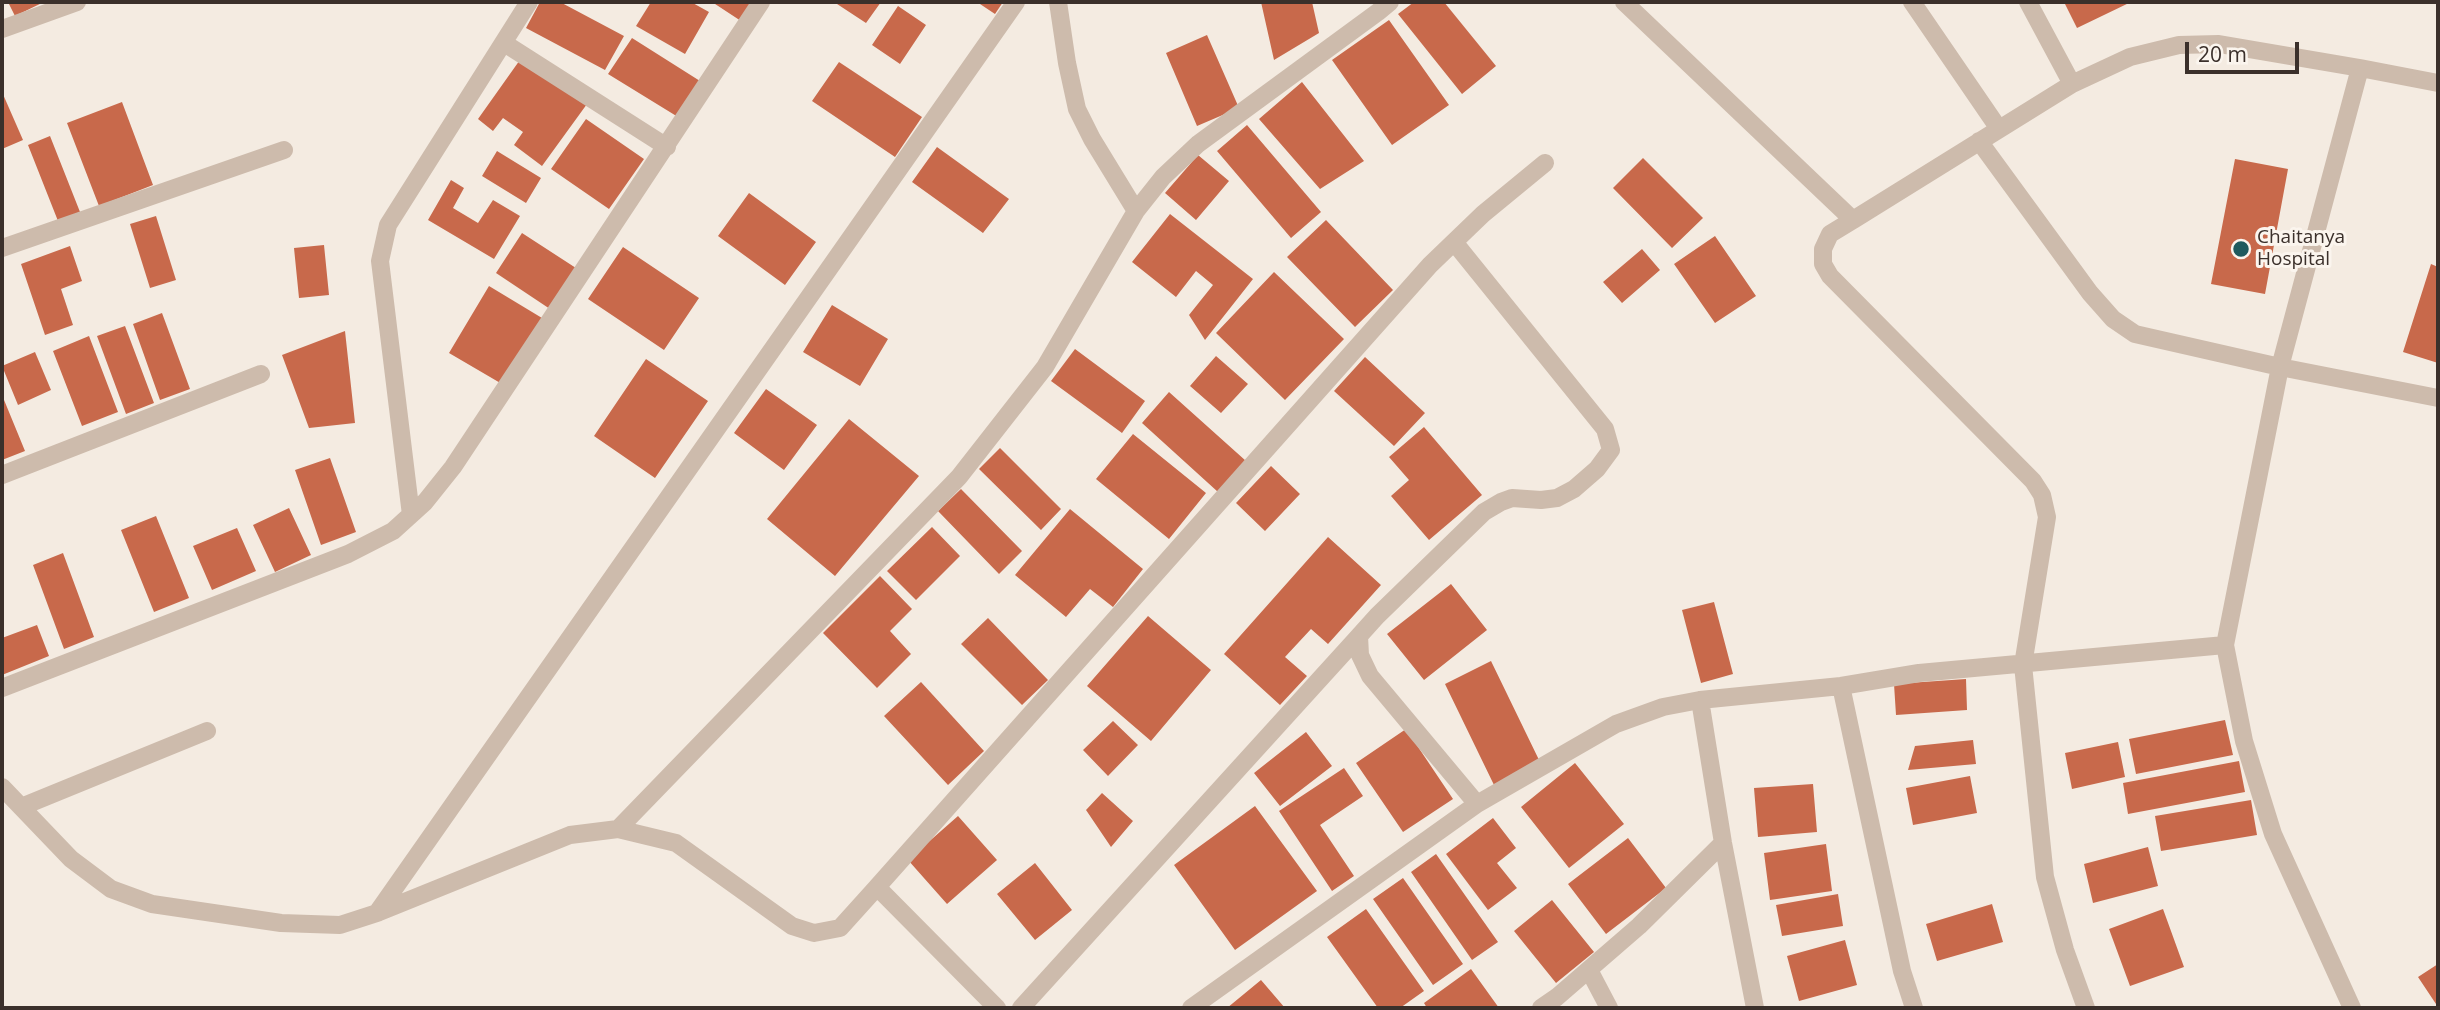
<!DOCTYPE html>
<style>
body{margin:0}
#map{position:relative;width:2440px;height:1010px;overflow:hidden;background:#f4ebe1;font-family:"Open Sans",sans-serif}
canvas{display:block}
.frame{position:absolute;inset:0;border:4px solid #3b302b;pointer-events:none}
.scale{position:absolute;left:2185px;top:42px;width:114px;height:32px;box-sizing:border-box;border:4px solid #3b302b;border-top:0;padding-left:9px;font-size:21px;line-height:24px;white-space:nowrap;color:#3b302b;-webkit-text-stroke:5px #fbf5ee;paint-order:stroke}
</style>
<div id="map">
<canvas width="2440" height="1010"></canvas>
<div class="frame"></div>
<div class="scale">20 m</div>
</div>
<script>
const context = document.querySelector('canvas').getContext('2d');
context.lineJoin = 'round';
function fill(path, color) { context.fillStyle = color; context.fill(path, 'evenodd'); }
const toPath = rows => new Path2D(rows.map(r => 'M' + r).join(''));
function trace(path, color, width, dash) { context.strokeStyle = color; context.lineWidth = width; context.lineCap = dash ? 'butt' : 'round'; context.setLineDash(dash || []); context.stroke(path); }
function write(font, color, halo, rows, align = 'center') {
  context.font = font + ' "Open Sans",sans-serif'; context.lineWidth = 6; context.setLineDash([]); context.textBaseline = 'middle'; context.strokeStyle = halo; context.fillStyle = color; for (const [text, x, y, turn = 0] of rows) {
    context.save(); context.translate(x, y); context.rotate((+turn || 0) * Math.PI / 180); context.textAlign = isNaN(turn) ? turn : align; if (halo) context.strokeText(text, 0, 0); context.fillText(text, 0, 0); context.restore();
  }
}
fill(toPath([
 [8,2,44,2,15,16],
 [540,2,560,2,624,36,605,70,526,28],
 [651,2,691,2,709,12,685,54,636,26],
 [712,2,754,2,741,21],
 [834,2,881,2,866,23],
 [977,2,1003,2,995,14],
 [1261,2,1312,2,1319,33,1274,60],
 [1414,2,1444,2,1496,66,1462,94,1398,14],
 [2064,2,2131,2,2077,28],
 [898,6,926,25,900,64,872,45],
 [1389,20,1449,105,1392,145,1332,60],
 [1207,35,1239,108,1197,126,1166,53],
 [632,38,700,81,678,117,608,74],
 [522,57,587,104,542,166,514,145,523,132,503,118,493,131,478,119],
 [839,62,922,117,895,157,812,101],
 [1302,82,1364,161,1320,189,1259,119],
 [2,92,23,140,2,149],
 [122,102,153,185,99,206,67,123],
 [586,119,644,159,609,209,551,169],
 [1247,125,1321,212,1291,238,1217,151],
 [50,136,80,212,58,221,28,145],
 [937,147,1009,199,983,233,912,182],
 [497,151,541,178,526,203,482,176],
 [1198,155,1229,181,1196,220,1165,193],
 [1643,158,1703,218,1672,248,1613,188],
 [2235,159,2288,169,2265,294,2211,284],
 [451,180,464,188,453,208,478,223,493,200,520,216,494,259,428,220],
 [749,193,816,242,785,285,718,236],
 [1170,214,1253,279,1205,340,1189,315,1213,285,1196,271,1176,297,1132,262],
 [156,216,176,280,150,288,130,224],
 [1326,220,1393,290,1355,327,1287,257],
 [522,233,579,270,553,311,496,273],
 [1715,236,1756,296,1715,323,1674,264],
 [324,245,329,295,299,298,294,248],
 [70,246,82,281,61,289,73,325,45,335,21,264],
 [623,247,699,298,664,350,588,299],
 [1642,249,1660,270,1622,303,1603,282],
 [2431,264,2438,267,2438,363,2403,352],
 [1274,272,1344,339,1285,400,1216,333],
 [489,286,542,318,502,384,449,353],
 [832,305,888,339,860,386,803,352],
 [162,313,190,389,160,400,133,324],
 [125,326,154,403,126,414,97,336],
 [345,331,355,423,309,428,282,355],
 [89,336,118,412,82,426,53,351],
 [1075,349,1145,401,1122,433,1051,381],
 [35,352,51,390,18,405,2,366],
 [1216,356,1248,384,1221,413,1190,386],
 [1365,357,1425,413,1394,446,1334,391],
 [646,359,708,401,655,478,594,436],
 [766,389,817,425,784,470,734,433],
 [1169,392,1246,461,1218,492,1142,423],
 [2,395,25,451,2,460],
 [849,419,919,476,835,576,767,519],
 [1424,427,1482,495,1429,540,1391,496,1409,480,1389,457],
 [1133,434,1206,493,1169,539,1096,479],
 [1000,448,1061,509,1041,530,979,469],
 [330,458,356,532,321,545,295,470],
 [1271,466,1300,494,1265,531,1236,503],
 [961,489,1022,551,999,574,938,511],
 [289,508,311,555,275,572,253,525],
 [1070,509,1143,569,1113,607,1090,589,1066,617,1015,575],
 [156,516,189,598,154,612,121,530],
 [932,527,960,556,916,600,887,571],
 [237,528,256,571,212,590,193,546],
 [1328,537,1381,585,1328,644,1311,629,1285,657,1307,676,1280,705,1224,654],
 [63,553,94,637,64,649,33,565],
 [880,576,912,609,890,631,911,654,877,688,823,633],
 [1451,584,1487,630,1424,680,1387,634],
 [1714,602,1733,674,1701,683,1682,610],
 [1148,616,1211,670,1151,741,1087,686],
 [988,618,1048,680,1022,705,961,644],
 [37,625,49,656,2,675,2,638],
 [1491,661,1540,762,1494,785,1445,684],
 [1966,679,1967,710,1896,715,1894,684],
 [921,682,984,751,948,785,884,716],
 [2225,720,2233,755,2136,774,2129,739],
 [1113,721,1138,745,1108,776,1083,750],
 [1406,729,1453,799,1403,832,1356,763],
 [1306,732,1332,766,1280,806,1254,773],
 [1973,740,1976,764,1908,770,1915,746],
 [2118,742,2125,777,2072,789,2065,753],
 [2239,761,2245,792,2128,814,2123,783],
 [1575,763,1624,824,1569,868,1521,807],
 [1344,768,1363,796,1320,825,1354,876,1332,891,1279,811],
 [1970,776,1977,813,1913,825,1906,788],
 [1813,784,1817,832,1758,837,1754,788],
 [1102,793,1133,821,1111,847,1086,810],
 [2251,800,2257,835,2161,851,2155,816],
 [1255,806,1317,891,1235,950,1174,865],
 [958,816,997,860,947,904,908,860],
 [1493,818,1516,848,1497,863,1517,888,1488,910,1446,854],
 [1628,838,1666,888,1606,934,1568,884],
 [1826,844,1832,891,1770,900,1764,853],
 [2148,847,2158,886,2093,903,2084,864],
 [1436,854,1498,942,1472,960,1411,872],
 [1035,863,1072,910,1035,940,997,894],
 [1403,878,1463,964,1433,985,1373,899],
 [1838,894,1843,926,1782,936,1776,905],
 [1552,900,1594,952,1556,983,1514,931],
 [1992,904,2003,942,1937,961,1926,924],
 [1366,909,1424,991,1400,1008,1378,1008,1327,937],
 [2163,909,2184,967,2130,986,2109,929],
 [1845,940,1857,985,1799,1001,1787,956],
 [2438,964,2438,1007,2418,977],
 [1471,969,1499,1008,1427,1008,1424,1003],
 [1261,980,1285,1008,1227,1008]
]), '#c8694b');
trace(toPath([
 [1058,2,1067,63,1077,109,1092,139,1136,211],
 [1624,2,1853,220,2072,84,2130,57,2179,45,2219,44,2360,68],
 [1912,2,1999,129],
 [2028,2,2072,84],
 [2,29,77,2],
 [504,43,667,147],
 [1979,141,2090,293,2113,319,2135,334,2280,367,2438,398],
 [1853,220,1830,234,1823,249,1823,264,1830,276,2033,481,2042,495,2047,517,2023,665,2045,877,2065,950,2086,1008],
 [1454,242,1605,429,1611,450,1597,469,1574,489,1557,498,1541,500,1512,498,1501,502,1484,512,1377,616,1359,636,1360,655,1370,676,1477,804],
 [2,248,284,150],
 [2,475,261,374],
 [411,515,380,261,388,225,529,2],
 [2225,645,2244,741,2273,834,2352,1008],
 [1841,686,1902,971,1914,1008],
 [2,688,348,554,393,531,425,502,453,467,761,2],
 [1700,700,1723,843,1755,1008],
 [2,787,71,859,111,889,152,904,281,923,340,925,377,913,570,835,618,829,676,843,792,926,814,933,840,928,877,887,997,1008],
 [21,807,207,731],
 [618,829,959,477,1045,367,1136,211,1163,177,1198,144,1378,12,1390,2],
 [877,887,1430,265,1483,214,1545,163],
 [377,913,1016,2],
 [1589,970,1609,1008],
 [1021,1008,1359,636],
 [1191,1008,1477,804,1616,724,1663,707,1700,700,1841,686,1919,673,2225,645,2280,367,2360,68,2438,83],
 [1541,1008,1557,997,1639,926,1723,843]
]), '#cdbbac', 18);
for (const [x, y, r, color] of [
 [2241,249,9,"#1f5a5e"]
]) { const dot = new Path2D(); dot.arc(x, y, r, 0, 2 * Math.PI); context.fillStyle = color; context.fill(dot); trace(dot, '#fbf5ee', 2.5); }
write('19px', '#3b302b', '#fbf5ee', [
 ["Chaitanya",2257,238],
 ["Hospital",2257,260]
], 'left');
</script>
